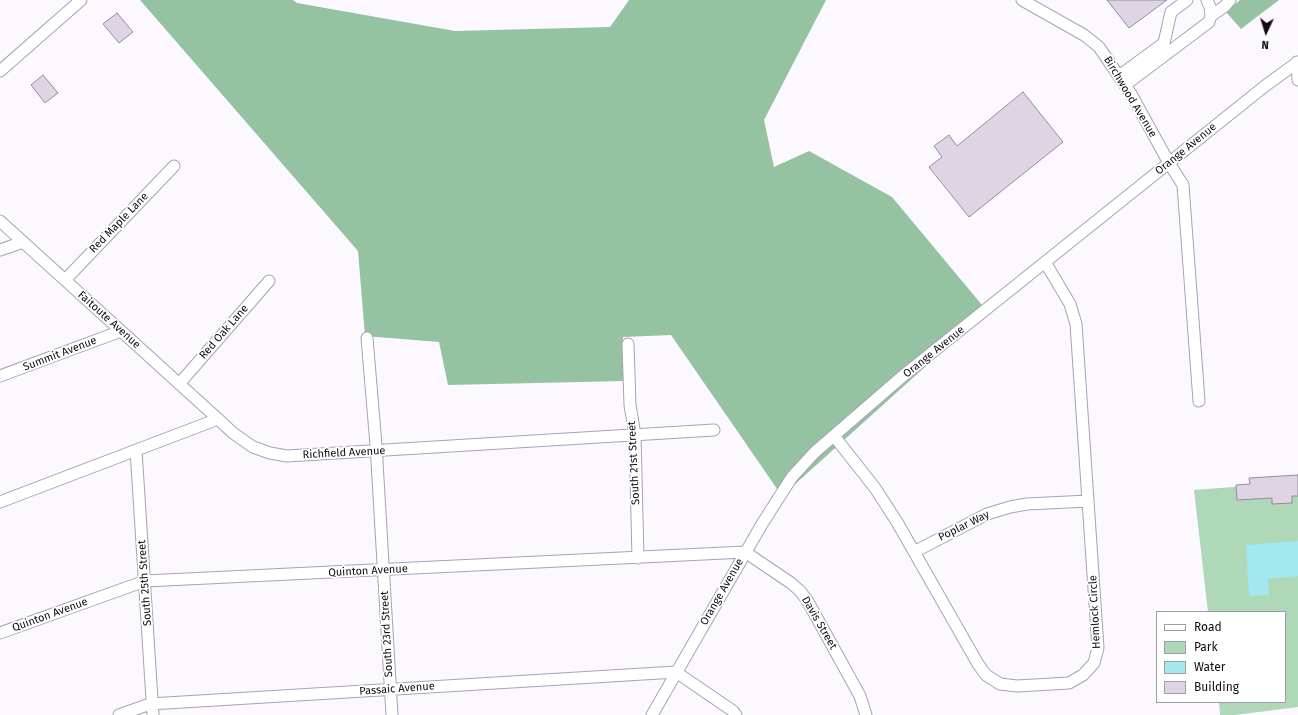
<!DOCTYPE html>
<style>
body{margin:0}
#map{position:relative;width:1298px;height:715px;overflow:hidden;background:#fbf8ff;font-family:"Fira Sans",sans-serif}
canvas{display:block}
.legend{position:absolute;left:1156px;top:611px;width:130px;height:92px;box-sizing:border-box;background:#fff;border:1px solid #9f9ea0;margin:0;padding:5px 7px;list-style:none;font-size:12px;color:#0e0c11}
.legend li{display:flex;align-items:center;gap:8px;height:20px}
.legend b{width:20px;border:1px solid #9f9ea0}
.north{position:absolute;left:1246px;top:12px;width:40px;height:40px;-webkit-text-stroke:3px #fff;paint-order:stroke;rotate:184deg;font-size:11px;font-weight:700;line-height:16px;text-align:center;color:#0e0c11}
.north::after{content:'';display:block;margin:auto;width:14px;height:18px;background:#0e0c11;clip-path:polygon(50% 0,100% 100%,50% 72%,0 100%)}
</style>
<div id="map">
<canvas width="1298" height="715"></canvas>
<ul class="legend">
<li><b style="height:5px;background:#fff"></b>Road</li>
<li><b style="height:11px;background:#aed8b8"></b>Park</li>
<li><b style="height:11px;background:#a3e8ee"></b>Water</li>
<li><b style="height:11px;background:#ded4e3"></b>Building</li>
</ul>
<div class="north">N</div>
</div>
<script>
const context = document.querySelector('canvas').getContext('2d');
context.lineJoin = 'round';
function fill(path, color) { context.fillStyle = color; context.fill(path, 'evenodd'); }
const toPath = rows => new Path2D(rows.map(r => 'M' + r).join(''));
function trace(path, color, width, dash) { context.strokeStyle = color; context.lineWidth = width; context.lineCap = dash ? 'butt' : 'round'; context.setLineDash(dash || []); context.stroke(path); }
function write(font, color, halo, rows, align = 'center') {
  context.font = font + ' "Fira Sans",sans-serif'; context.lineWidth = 3.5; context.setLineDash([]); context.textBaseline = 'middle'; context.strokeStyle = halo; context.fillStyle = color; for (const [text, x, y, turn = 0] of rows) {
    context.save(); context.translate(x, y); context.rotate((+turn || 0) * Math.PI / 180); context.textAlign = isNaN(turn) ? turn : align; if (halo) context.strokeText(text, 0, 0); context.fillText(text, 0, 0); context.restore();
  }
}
fill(toPath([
 [1298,482,1298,707,1235,715,1220,715,1219,702,1285,702,1285,612,1208,612,1194,490]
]), '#aed8b8');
fill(toPath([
 [140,0,293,0,297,3,455,31,610,27,629,0,826,0,764,120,774,167,809,151,892,197,987,311,782,496,671,335,623,337,624,381,448,385,439,342,365,336,358,251],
 [1240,0,1279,0,1241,29,1226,12]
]), '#95c2a0');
fill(toPath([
 [1298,541,1298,576,1268,579,1269,595,1249,596,1246,545]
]), '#a3e8ee');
const building = toPath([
 [1107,0,1167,0,1129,28,1107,0],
 [117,13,133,32,119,43,103,24,117,13],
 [43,75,58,93,45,103,31,85,43,75],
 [1023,92,1063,142,969,217,929,167,942,157,934,146,949,135,957,146,1023,92],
 [1298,475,1298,496,1292,496,1292,503,1272,504,1272,498,1237,500,1236,485,1250,484,1249,478,1298,475]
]);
fill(building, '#ded4e3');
trace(building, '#958c99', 1);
const minor = toPath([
 [1022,0,1084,35,1099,47,1131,94,1169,163,1183,185,1199,401],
 [1211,16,1225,6,1230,0],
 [1297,62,1298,80],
 [0,71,81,0],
 [1119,76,1164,43,1171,12,1187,0],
 [1125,85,1209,22,1211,16,1210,7,1207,0],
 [0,221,218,419],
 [0,250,23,242],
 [65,280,174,166],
 [367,338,376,445,392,715],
 [628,344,630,405,635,435,638,558],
 [0,376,121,331],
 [179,384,269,281],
 [834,436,875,488,897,522,978,664,986,675,1000,684,1017,686,1069,683,1083,675,1094,663,1098,648,1076,324,1070,304,1045,262],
 [136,450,153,715],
 [0,502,218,419,233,433,253,447,270,453,287,456,714,430],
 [914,552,987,514,1010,507,1027,504,1088,501],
 [0,633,145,581,745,552,791,583,800,591,807,600,860,696,866,715],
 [119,715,150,704,676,672,733,711,736,715],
 [652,715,762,524,792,477,815,452,904,375,1265,86,1298,62]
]);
trace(minor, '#a9a2b1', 13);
trace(minor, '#fff', 11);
write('11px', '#0e0c11', '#fff', [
 ["Birchwood Avenue",1130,97,59],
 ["Orange Avenue",1186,149,-39],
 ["Red Maple Lane",119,223,-46],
 ["Faitoute Avenue",109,320,42],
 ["Red Oak Lane",224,332,-49],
 ["Orange Avenue",934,352,-39],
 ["Summit Avenue",60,354,-21],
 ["Richfield Avenue",344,453,-3],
 ["South 21st Street",634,463,-93],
 ["Poplar Way",964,526,-26],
 ["Quinton Avenue",368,571,-3],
 ["South 25th Street",145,583,-94],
 ["Orange Avenue",722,592,-60],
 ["Hemlock Circle",1095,612,-93],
 ["Quinton Avenue",50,615,-20],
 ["Davis Street",819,623,60],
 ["South 23rd Street",387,634,-93],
 ["Passaic Avenue",397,689,-4]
]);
</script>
